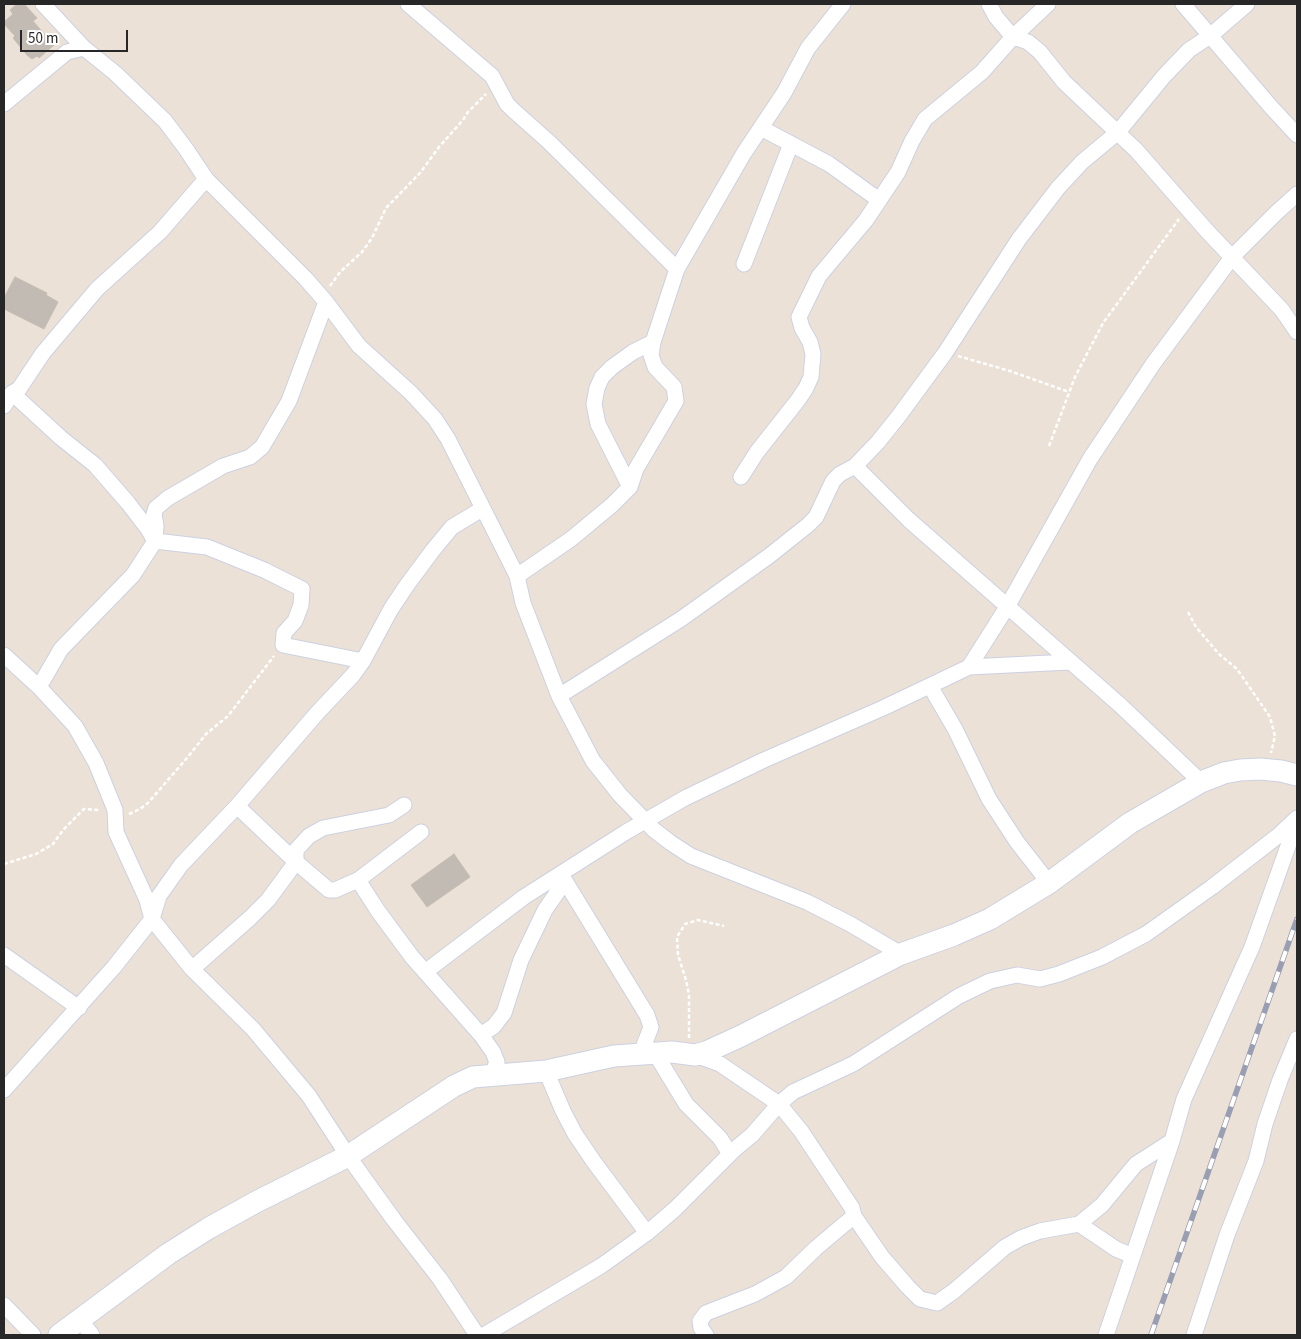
<!DOCTYPE html>
<style>
body{margin:0}
#map{position:relative;width:1301px;height:1339px;overflow:hidden;background:#ebe1d6;font-family:"Source Sans 3",sans-serif}
canvas{display:block}
.frame{position:absolute;inset:0;border:5px solid #272727;pointer-events:none}
.scale{position:absolute;left:20px;top:30px;width:108px;height:22px;box-sizing:border-box;border:2px solid #272727;border-top:0;padding-left:6px;font-size:15px;line-height:18px;white-space:nowrap;color:#272727;-webkit-text-stroke:4px #fff;paint-order:stroke}
</style>
<div id="map">
<canvas width="1301" height="1339"></canvas>
<div class="frame"></div>
<div class="scale">50 m</div>
</div>
<script>
const context = document.querySelector('canvas').getContext('2d');
context.lineJoin = 'round';
function fill(path, color) { context.fillStyle = color; context.fill(path, 'evenodd'); }
const toPath = rows => new Path2D(rows.map(r => 'M' + r).join(''));
function trace(path, color, width, dash) { context.strokeStyle = color; context.lineWidth = width; context.lineCap = dash ? 'butt' : 'round'; context.setLineDash(dash || []); context.stroke(path); }
const building = toPath([
 [17,4,24,4,37,18,33,21,54,45,39,58,37,56,32,59,27,55,13,38,15,36,4,24,4,22,13,14,10,10,17,4],
 [15,277,47,293,46,295,58,302,44,329,4,309,4,298,15,277],
 [454,854,470,877,427,907,411,885,454,854]
]);
fill(building, '#c2bbb4');
trace(building, '#c5bdb1', 1);
const street = toPath([
 [43,4,84,48],
 [408,4,492,76,507,104,513,110,549,142,677,269],
 [989,4,996,17,1013,37,1028,42,1040,52,1064,82,1136,150,1207,231,1282,310,1297,332],
 [1183,4,1271,107,1297,135],
 [4,104,67,52,84,48,115,73,165,121,186,149,206,179,306,279,326,302,359,346,411,393,435,419,448,439,517,576,523,603,559,696,593,761,620,795,654,830,671,843,691,856,807,902,850,924,901,954],
 [761,128,829,164,879,200],
 [744,264,791,144],
 [12,393,61,438,95,465,128,503,148,529,155,541,207,547,264,570,302,589,301,605,295,621,284,633,283,645,363,661],
 [4,406,12,393,19,389,43,353,97,289,160,232,206,179],
 [741,477,757,452,798,400,806,388,811,377,813,354,810,342,802,328,799,317,819,276,866,220,898,172,912,141,925,119,982,72,1013,37,1048,4],
 [630,487,598,424,594,404,597,388,602,377,612,367,633,352,653,342],
 [517,576,571,539,612,505,630,487,636,469,676,401,674,387,655,367,651,355,653,342,677,269,744,153,784,93,808,48,843,4],
 [4,655,39,687,75,726,96,763,115,810,116,832,147,900,152,919,192,969,253,1029,309,1096,348,1156,394,1220,440,1279,477,1335],
 [969,667,1007,607,1090,459,1153,364,1233,256,1276,213,1297,194],
 [930,686,955,729,989,799,1017,842,1049,883],
 [39,687,61,649,133,575,155,541,156,526,154,514,156,508,168,498,223,466,250,457,262,447,289,401,326,302],
 [559,696,681,619,769,556,808,525,816,517,833,481,840,474,855,466],
 [1201,782,1120,705,909,520,855,466,878,442,898,417,945,353,1019,239,1058,188,1082,162,1118,132,1164,76,1189,50,1210,36,1247,4],
 [237,806,296,862,329,890,335,890,358,880,378,911,412,957,481,1035,493,1052,497,1062,492,1074],
 [559,875,565,881,647,1015,651,1027,641,1053],
 [358,880,421,832],
 [4,955,79,1008],
 [192,969,250,918,268,900,296,862,296,850,309,836,323,828,389,815,404,805],
 [425,972,524,897,626,832,685,798,764,760,883,708,969,667,1069,662],
 [481,1035,494,1026,504,1013,521,960,545,910,565,881],
 [655,1053,686,1104,720,1138,730,1154],
 [695,1055,720,1064,779,1104,801,1131,852,1208,854,1216,816,1248,786,1277,755,1294,706,1313,700,1321,701,1328,706,1335],
 [546,1071,563,1111,575,1134,594,1162,647,1233],
 [4,1090,114,967,152,919,159,896,181,865,237,806,318,712,353,675,363,661,391,609,407,585,433,550,452,527,482,509],
 [854,1216,882,1257,908,1287,920,1299,937,1303,954,1291,1005,1247,1021,1238,1040,1231,1079,1224,1102,1205,1136,1164,1172,1141],
 [1079,1224,1116,1249,1133,1256],
 [4,1305,33,1335],
 [80,1320,92,1335],
 [484,1335,601,1266,647,1233,675,1209,735,1149,752,1135,779,1104,793,1092,853,1064,959,996,990,981,1017,975,1040,979,1059,974,1102,957,1146,934,1212,887,1279,835,1297,818],
 [1106,1335,1172,1141,1184,1099,1252,947,1297,821],
 [1194,1335,1227,1235,1256,1161,1265,1124,1280,1080,1297,1039]
]);
const secondary = toPath([
 [59,1335,168,1254,209,1228,256,1202,348,1156,454,1086,473,1077,546,1071,614,1056,672,1052,695,1055,706,1052,741,1036,901,954,954,935,990,919,1049,883,1130,823,1201,782,1224,773,1240,770,1260,769,1281,771,1297,775]
]);
trace(street, '#ccd1e1', 17);
trace(secondary, '#ccd1e1', 23);
trace(toPath([
 [330,286,340,272,362,252,372,238,386,208,420,173,439,147,463,120,468,112,486,94],
 [958,356,1010,371,1069,392],
 [1049,446,1075,377,1103,323,1179,219],
 [1188,612,1196,627,1219,654,1237,669,1270,717,1275,736,1271,753],
 [129,814,140,809,148,803,187,758,206,734,228,716,274,656],
 [4,864,36,854,53,844,63,830,84,809,99,810],
 [689,1038,689,995,686,980,678,955,677,937,685,924,698,920,724,926]
]), '#fff', 2.5, [4, 2.5]);
trace(street, '#fff', 15);
trace(secondary, '#fff', 21);
const rail = toPath([
 [1151,1335,1297,919]
]);
trace(rail, '#999eb3', 5.5);
trace(rail, '#fff', 4, [11]);
</script>
